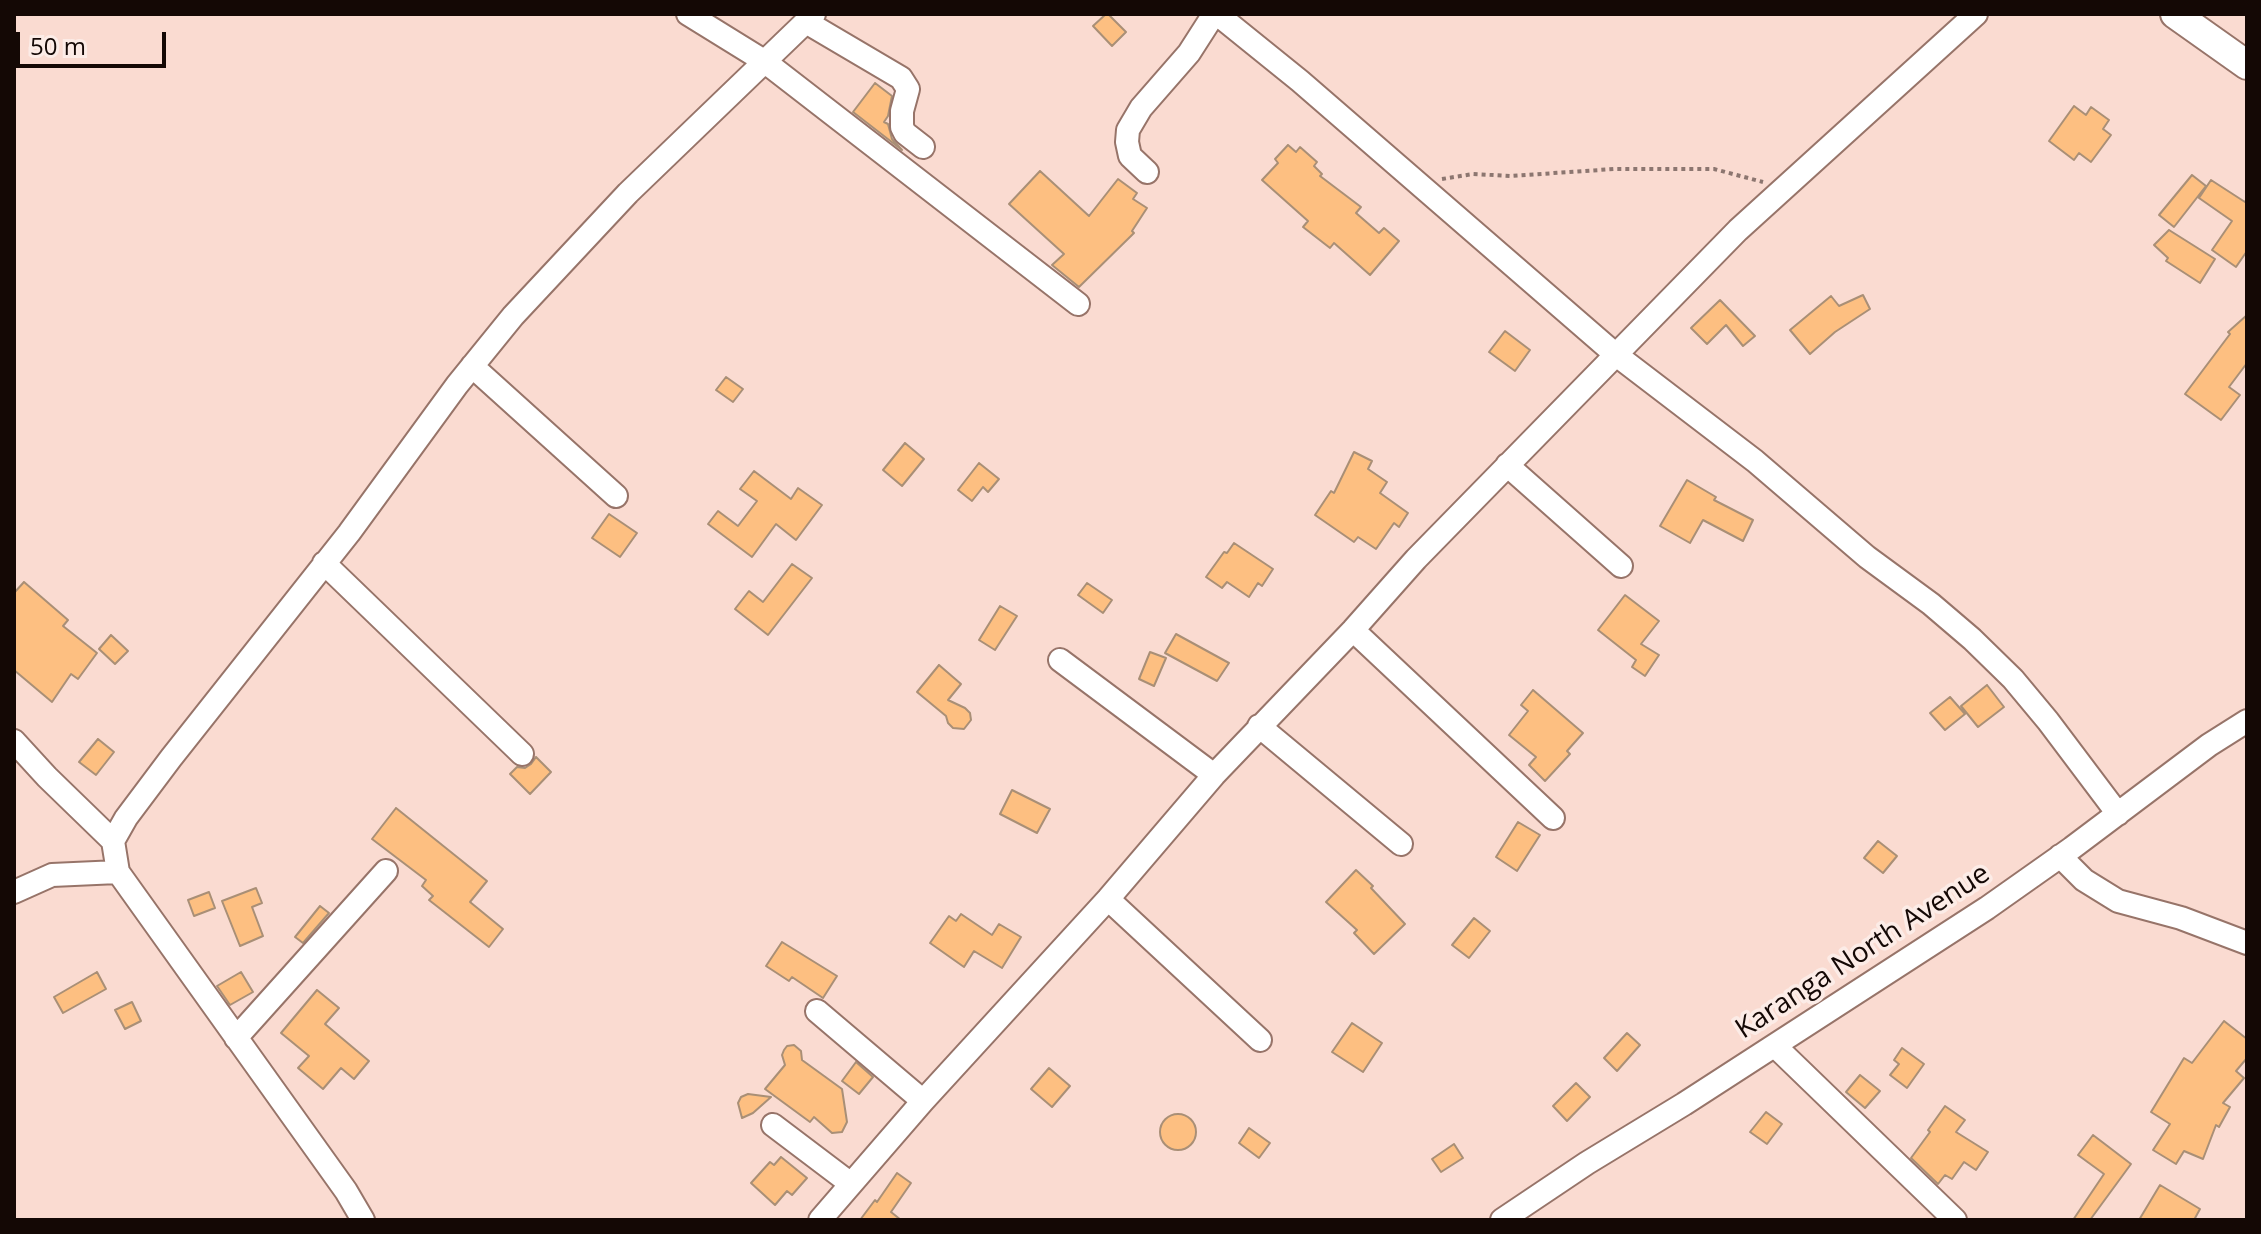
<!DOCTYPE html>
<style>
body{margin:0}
#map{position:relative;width:2261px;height:1234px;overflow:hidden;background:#fadbd1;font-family:"Open Sans",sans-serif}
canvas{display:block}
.frame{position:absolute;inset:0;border:16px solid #140805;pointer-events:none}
.scale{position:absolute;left:16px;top:32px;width:150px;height:36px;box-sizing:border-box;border:4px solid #140805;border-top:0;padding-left:10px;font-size:24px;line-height:28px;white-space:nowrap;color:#140805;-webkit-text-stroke:6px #fcece7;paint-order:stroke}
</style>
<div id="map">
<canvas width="2261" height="1234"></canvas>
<div class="frame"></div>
<div class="scale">50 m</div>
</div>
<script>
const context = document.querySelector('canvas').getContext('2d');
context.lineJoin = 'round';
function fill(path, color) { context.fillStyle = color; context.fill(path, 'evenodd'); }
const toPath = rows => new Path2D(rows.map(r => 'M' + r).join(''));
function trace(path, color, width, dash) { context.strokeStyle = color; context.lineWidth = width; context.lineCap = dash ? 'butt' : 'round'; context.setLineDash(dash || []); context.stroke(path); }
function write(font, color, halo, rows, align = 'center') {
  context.font = font + ' "Open Sans",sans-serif'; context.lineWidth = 7; context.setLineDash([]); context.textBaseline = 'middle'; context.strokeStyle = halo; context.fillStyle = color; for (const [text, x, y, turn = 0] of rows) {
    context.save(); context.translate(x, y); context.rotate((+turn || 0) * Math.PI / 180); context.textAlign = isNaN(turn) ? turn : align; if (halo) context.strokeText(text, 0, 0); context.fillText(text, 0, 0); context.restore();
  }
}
const building = toPath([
 [1106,14,1108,14,1126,32,1112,46,1093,26,1106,14],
 [875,83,892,96,888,116,884,122,888,124,892,139,902,150,853,112,875,83],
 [2074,106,2086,115,2091,107,2109,120,2103,129,2111,135,2091,162,2079,153,2074,160,2049,141,2074,106],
 [1288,145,1296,152,1300,147,1317,162,1314,166,1322,174,1320,176,1361,207,1356,213,1379,233,1384,228,1399,241,1370,275,1334,243,1330,248,1303,227,1308,221,1262,180,1278,163,1275,159,1288,145],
 [1040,171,1089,216,1118,179,1137,193,1133,199,1147,208,1132,231,1134,233,1079,287,1052,265,1064,254,1009,204,1040,171],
 [2192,175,2206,186,2174,227,2159,215,2192,175],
 [2211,180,2245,202,2247,199,2247,251,2236,267,2212,250,2232,221,2199,198,2211,180],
 [2169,230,2215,259,2200,283,2166,261,2168,258,2154,245,2169,230],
 [1863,295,1870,309,1835,332,1810,354,1790,330,1831,296,1839,306,1863,295],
 [1720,300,1755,336,1743,346,1726,325,1707,344,1691,328,1720,300],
 [2247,315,2247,363,2229,387,2240,395,2221,420,2185,394,2230,334,2228,332,2247,315],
 [1505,331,1530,350,1515,371,1489,352,1505,331],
 [726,377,743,389,733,402,716,390,726,377],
 [905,443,924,459,902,486,883,470,905,443],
 [1354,452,1372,461,1368,469,1387,482,1380,493,1408,513,1399,527,1394,523,1376,549,1358,537,1354,542,1315,515,1331,491,1334,493,1354,452],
 [979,463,999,479,988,492,983,487,972,501,958,490,979,463],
 [754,471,791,499,798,488,822,505,796,540,776,524,752,557,708,524,718,511,738,526,757,501,740,489,754,471],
 [1687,480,1716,497,1714,500,1753,520,1743,541,1703,520,1690,543,1660,526,1687,480],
 [609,514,637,533,620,557,592,538,609,514],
 [1234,543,1273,569,1262,586,1258,583,1249,597,1227,582,1222,588,1206,577,1224,552,1227,553,1234,543],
 [792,564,812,578,768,635,735,609,749,591,763,602,792,564],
 [24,582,68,620,63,626,97,653,78,679,71,674,52,702,14,670,14,593,24,582],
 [1087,583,1112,600,1103,613,1078,595,1087,583],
 [1625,595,1659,621,1641,644,1659,655,1645,676,1632,667,1636,660,1598,630,1625,595],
 [1000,606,1017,616,995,650,979,640,1000,606],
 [1176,634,1229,663,1217,681,1165,653,1176,634],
 [111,635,128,651,115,664,99,649,111,635],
 [1150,652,1166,658,1154,686,1139,679,1150,652],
 [939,665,961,684,948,700,965,708,970,713,971,720,964,729,953,728,948,723,946,716,917,692,939,665],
 [1987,685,2004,707,1978,727,1961,706,1987,685],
 [1533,690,1583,733,1567,751,1570,754,1545,781,1529,765,1536,757,1509,735,1528,711,1521,705,1533,690],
 [1950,697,1965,714,1945,730,1930,713,1950,697],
 [98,739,114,752,96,775,79,762,98,739],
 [536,757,551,772,530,794,510,774,517,767,525,768,531,764,536,757],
 [1012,790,1050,809,1037,833,1000,814,1012,790],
 [396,808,487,881,470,902,503,929,489,947,429,900,433,896,422,886,426,880,372,839,396,808],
 [1518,822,1540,835,1517,871,1496,857,1518,822],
 [1878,841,1897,856,1883,873,1864,858,1878,841],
 [1356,870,1373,886,1371,888,1405,924,1374,954,1354,933,1357,930,1326,902,1356,870],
 [256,888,262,903,252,907,263,936,240,946,222,901,256,888],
 [209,892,215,908,194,916,188,900,209,892],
 [320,906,329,913,303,943,295,937,320,906],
 [961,914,992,935,999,924,1021,937,1002,968,974,951,964,967,930,943,949,916,956,921,961,914],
 [1474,918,1490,931,1469,958,1452,945,1474,918],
 [782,942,837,976,823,998,792,977,789,981,766,966,782,942],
 [97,972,106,989,63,1013,54,997,97,972],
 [241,972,253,992,230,1005,217,986,241,972],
 [317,990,339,1008,325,1024,369,1061,354,1079,341,1068,323,1089,298,1068,309,1056,281,1033,317,990],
 [132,1002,141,1021,125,1029,115,1010,132,1002],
 [2224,1021,2247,1039,2247,1058,2236,1071,2244,1078,2223,1103,2230,1107,2219,1127,2216,1125,2203,1159,2184,1151,2176,1164,2153,1150,2170,1124,2151,1112,2184,1058,2192,1063,2224,1021],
 [1352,1023,1382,1043,1363,1072,1332,1052,1352,1023],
 [1627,1033,1640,1045,1617,1071,1604,1058,1627,1033],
 [794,1045,801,1051,802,1060,842,1089,847,1122,842,1132,832,1133,814,1117,810,1122,765,1089,785,1065,782,1055,784,1050,787,1046,794,1045],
 [1902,1048,1924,1064,1907,1088,1890,1075,1899,1064,1894,1060,1902,1048],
 [856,1062,873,1077,859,1094,842,1081,856,1062],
 [1049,1068,1070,1086,1052,1107,1031,1089,1049,1068],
 [1860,1075,1880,1091,1865,1108,1846,1092,1860,1075],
 [1576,1083,1590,1097,1567,1121,1553,1106,1576,1083],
 [748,1094,771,1097,753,1113,742,1118,738,1103,741,1097,748,1094],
 [1945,1106,1965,1120,1956,1132,1988,1152,1976,1170,1964,1162,1952,1179,1945,1175,1938,1184,1911,1158,1930,1132,1928,1130,1945,1106],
 [1766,1112,1782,1124,1767,1144,1750,1132,1766,1112],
 '1160 1132a18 18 0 1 1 36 0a18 18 0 1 1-36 0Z',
 [1249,1128,1270,1143,1259,1158,1239,1143,1249,1128],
 [2093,1135,2131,1164,2090,1220,2073,1220,2104,1174,2078,1155,2093,1135],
 [1454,1144,1463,1158,1441,1172,1432,1159,1454,1144],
 [781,1157,807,1178,792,1195,787,1191,775,1205,751,1183,770,1162,774,1165,781,1157],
 [897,1173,911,1183,891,1212,901,1220,860,1220,875,1200,877,1202,897,1173],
 [2160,1185,2200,1209,2194,1220,2139,1220,2160,1185]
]);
fill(building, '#fdbf81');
trace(building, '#a98f76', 2);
const minor = toPath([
 [688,14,764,61,1078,304],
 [1217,14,1300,81,1615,354,1755,461,1867,557,1931,604,1972,639,2013,679,2048,721,2118,814],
 [806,22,901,78,908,89,902,111,902,127,905,133,923,147],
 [1147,172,1130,156,1127,142,1128,130,1141,108,1189,53,1214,14],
 [472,366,616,496],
 [1507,465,1621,566],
 [324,563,522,754],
 [1353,630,1553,818],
 [1060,660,1214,775],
 [1259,726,1401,844],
 [14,741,47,777,113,841],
 [2060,856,2084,880,2118,901,2181,918,2247,943],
 [14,892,52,875,118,872],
 [1108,899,1260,1040],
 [817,1011,923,1101],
 [236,1038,386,871],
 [1775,1046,1955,1220],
 [773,1125,851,1184],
 [363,1220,346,1191,118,872,113,841,126,818,171,758,349,533,457,385,513,316,628,193,814,14],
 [820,1220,923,1101,1108,899,1214,775,1353,630,1416,559,1738,230,1976,14],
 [1502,1220,1587,1163,1684,1104,1987,908,2072,848,2209,745,2247,721]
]);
const tertiary = toPath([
 [2175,14,2247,65]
]);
trace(minor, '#977469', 26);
trace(tertiary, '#977469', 32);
trace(toPath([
 [1442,179,1473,174,1511,176,1614,169,1714,169,1763,182]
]), '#8c7670', 4, [4, 4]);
trace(minor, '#fff', 22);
trace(tertiary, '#fff', 28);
write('28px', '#140805', '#fcece7', [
 ["Karanga North Avenue",1863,952,-33]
]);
</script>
